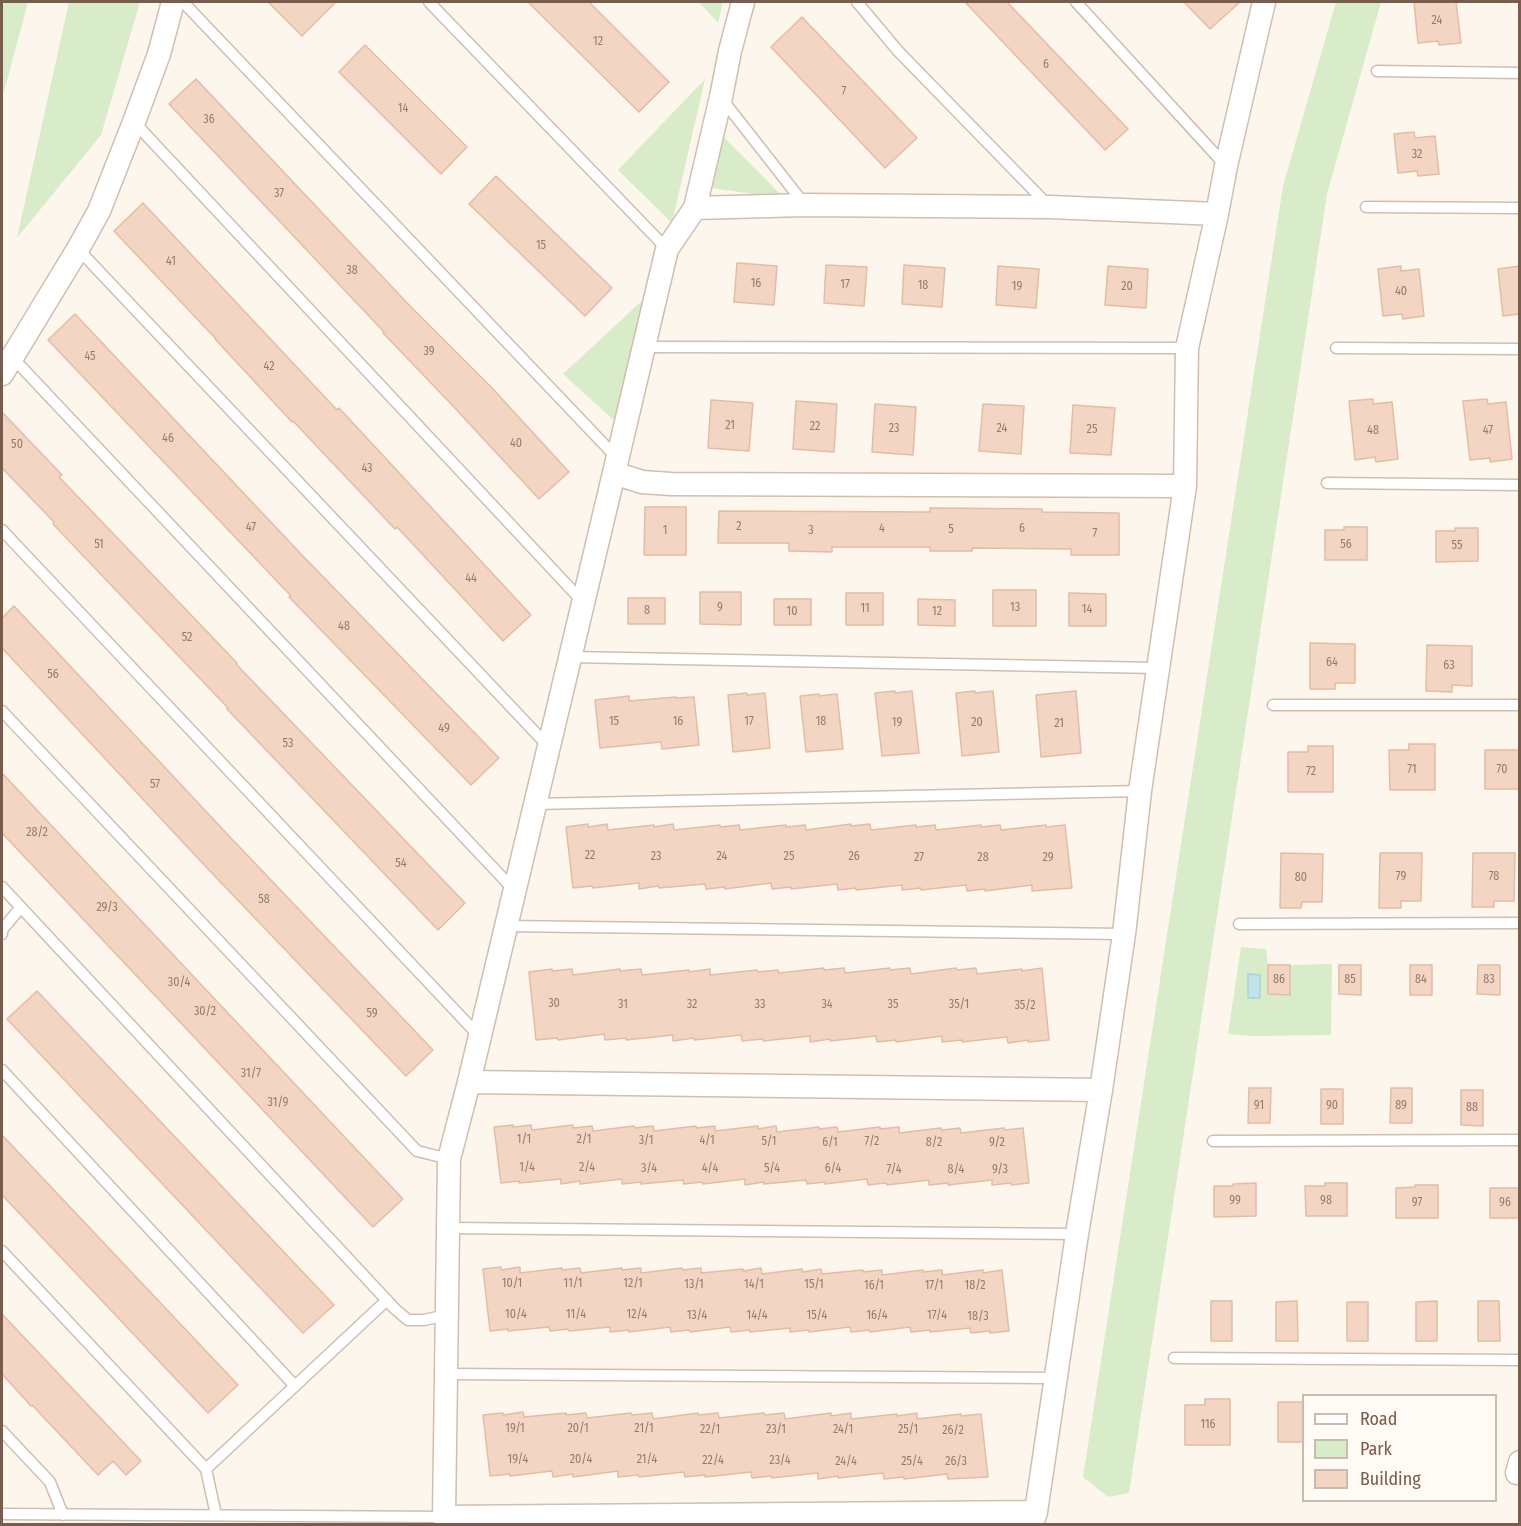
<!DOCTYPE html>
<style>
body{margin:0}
#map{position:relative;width:1521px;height:1526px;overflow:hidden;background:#fdf6ec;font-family:"Fira Sans Condensed",sans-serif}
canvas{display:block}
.frame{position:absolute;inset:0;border:3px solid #7a5c4d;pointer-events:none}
.legend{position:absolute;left:1302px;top:1394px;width:195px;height:108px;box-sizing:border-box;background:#fffaf3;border:2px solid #cabbb1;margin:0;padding:8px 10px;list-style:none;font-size:18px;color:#7a5c4d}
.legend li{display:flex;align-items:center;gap:12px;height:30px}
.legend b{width:30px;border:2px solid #cabbb1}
</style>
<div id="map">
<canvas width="1521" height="1526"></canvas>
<div class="frame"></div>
<ul class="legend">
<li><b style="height:8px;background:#fff"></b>Road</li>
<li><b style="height:16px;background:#d8ecc9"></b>Park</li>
<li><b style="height:16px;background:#f3d5c3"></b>Building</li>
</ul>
</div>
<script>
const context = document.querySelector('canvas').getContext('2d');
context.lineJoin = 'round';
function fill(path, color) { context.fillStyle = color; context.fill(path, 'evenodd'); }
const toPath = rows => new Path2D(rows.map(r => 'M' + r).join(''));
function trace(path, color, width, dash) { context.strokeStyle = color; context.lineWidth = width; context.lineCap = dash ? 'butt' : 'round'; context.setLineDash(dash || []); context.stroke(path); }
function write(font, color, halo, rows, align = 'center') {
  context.font = font + ' "Fira Sans Condensed",sans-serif'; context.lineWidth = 4.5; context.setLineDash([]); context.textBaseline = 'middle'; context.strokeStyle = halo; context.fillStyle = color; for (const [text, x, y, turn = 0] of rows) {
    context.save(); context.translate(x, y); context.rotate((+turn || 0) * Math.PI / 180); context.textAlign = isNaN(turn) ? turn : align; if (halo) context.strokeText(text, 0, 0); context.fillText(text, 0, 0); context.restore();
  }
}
fill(toPath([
 [2,2,28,2,2,99],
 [69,2,140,2,101,135,17,238],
 [699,2,723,2,718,23],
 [1336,2,1381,2,1327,194,1129,1493,1108,1497,1083,1477,1283,186],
 [705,79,672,223,618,170],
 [707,120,784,198,696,186],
 [658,286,621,427,563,374],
 [1241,947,1266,949,1268,965,1268,994,1289,994,1290,965,1332,964,1331,1035,1252,1036,1228,1034]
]), '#d8ecc9');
const water = toPath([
 [1248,974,1260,975,1260,998,1248,998,1248,974]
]);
fill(water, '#bfe3e8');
trace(water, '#a5d3da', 1.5);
const building = toPath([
 [268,2,336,2,302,36,268,2],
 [528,2,589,2,669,82,639,112,528,2],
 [965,2,1007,2,1128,129,1105,150,965,2],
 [1184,2,1240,2,1210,29,1184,2],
 [1414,2,1456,2,1461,43,1439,45,1438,41,1418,43,1414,2],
 [802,17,917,138,885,168,771,47,802,17],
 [365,45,467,147,441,174,339,72,365,45],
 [196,79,410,306,493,389,569,472,539,499,453,406,383,333,384,332,169,104,196,79],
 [1414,132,1415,138,1435,136,1439,174,1418,176,1417,171,1398,173,1394,134,1414,132],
 [496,176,612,288,585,316,469,204,496,176],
 [143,203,337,410,339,408,531,615,503,641,397,527,395,529,293,421,292,422,215,339,216,339,114,231,143,203],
 [737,263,777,266,774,305,734,302,737,263],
 [826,265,867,267,864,306,824,303,826,265],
 [904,265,945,268,942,307,902,304,904,265],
 [998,266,1039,269,1036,308,996,305,998,266],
 [1108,266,1148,269,1146,308,1105,305,1108,266],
 [1401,266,1401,271,1419,269,1424,316,1403,319,1402,314,1383,316,1378,269,1401,266],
 [1520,266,1520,314,1503,316,1498,269,1520,266],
 [75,314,300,553,499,758,471,785,289,597,291,596,48,340,75,314],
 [1373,399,1373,404,1392,402,1398,459,1376,462,1375,457,1355,460,1349,401,1373,399],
 [1487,399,1488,404,1506,402,1512,459,1490,462,1490,458,1470,460,1463,401,1487,399],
 [711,400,753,403,749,451,708,448,711,400],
 [796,401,837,404,834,452,793,449,796,401],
 [875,404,916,407,913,455,872,452,875,404],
 [983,404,1024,406,1021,454,979,451,983,404],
 [1073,405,1115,408,1111,455,1070,453,1073,405],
 [2,412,62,475,59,477,237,663,236,664,465,903,438,930,227,709,228,708,53,524,54,522,2,468,2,412],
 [645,507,686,507,686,555,644,555,645,507],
 [930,508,1042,509,1042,512,1119,513,1119,555,1071,555,1071,549,972,548,972,551,930,551,930,547,832,547,832,552,789,551,789,543,718,543,719,511,930,512,930,508],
 [1344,527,1367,527,1367,560,1325,560,1325,530,1344,530,1344,527],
 [1455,528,1478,528,1478,561,1436,562,1436,531,1455,531,1455,528],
 [993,590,1036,590,1036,626,993,626,993,590],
 [700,592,741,592,741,625,700,624,700,592],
 [846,593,883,593,883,625,846,625,846,593],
 [1069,593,1106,594,1106,626,1069,626,1069,593],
 [628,598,665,598,665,624,628,624,628,598],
 [774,599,811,599,811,625,774,625,774,599],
 [918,599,955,600,955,626,918,625,918,599],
 [14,606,229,836,433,1050,406,1076,207,868,2,648,2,618,14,606],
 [1310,643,1355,644,1355,683,1335,683,1335,689,1310,689,1310,643],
 [1427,645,1472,646,1472,686,1452,685,1452,692,1426,691,1427,645],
 [895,691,895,693,912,691,919,753,882,756,875,693,895,691],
 [975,691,975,693,993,691,999,752,962,756,956,693,975,691],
 [1076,691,1081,753,1041,757,1036,695,1076,691],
 [747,693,747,695,765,693,770,748,733,752,728,695,747,693],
 [819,694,819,696,837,694,843,749,806,752,800,696,819,694],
 [629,696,629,701,676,697,676,698,694,697,699,745,662,749,661,742,600,748,595,700,629,696],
 [1409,744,1435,744,1435,790,1390,790,1389,750,1409,750,1409,744],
 [1308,746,1333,746,1333,792,1288,792,1288,752,1308,752,1308,746],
 [1485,750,1520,750,1520,789,1485,789,1485,750],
 [2,773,403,1199,373,1227,2,833,2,773],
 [588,824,588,827,607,824,608,830,654,825,654,827,673,824,674,830,720,825,720,827,739,825,740,830,786,825,786,827,805,825,806,830,851,824,851,826,870,824,871,830,916,825,916,827,935,825,936,830,981,825,981,827,1000,825,1001,830,1046,825,1046,827,1065,825,1072,888,1032,891,1032,885,985,891,985,889,967,891,966,885,921,890,921,888,902,890,902,885,856,890,856,888,838,890,837,884,791,889,791,887,772,889,771,883,725,889,725,887,706,889,705,884,659,888,658,886,639,889,639,883,593,888,592,886,573,888,566,827,588,824],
 [1281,853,1323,854,1322,902,1302,902,1301,908,1280,908,1281,853],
 [1380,853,1422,853,1421,901,1401,901,1401,908,1379,908,1380,853],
 [1473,853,1515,853,1514,901,1494,901,1494,907,1472,907,1473,853],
 [1268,965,1290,965,1290,995,1268,994,1268,965],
 [1339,965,1361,965,1361,995,1339,994,1339,965],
 [1410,965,1432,965,1432,995,1410,995,1410,965],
 [1478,965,1500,965,1500,995,1477,994,1478,965],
 [824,968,824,970,844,968,845,973,890,968,890,970,910,968,911,974,956,968,957,970,976,968,977,974,1022,969,1022,971,1042,968,1049,1040,1028,1042,1028,1040,1008,1043,1007,1037,962,1042,962,1040,942,1042,942,1036,896,1042,896,1040,877,1042,876,1036,830,1041,830,1039,810,1042,810,1036,763,1041,763,1039,742,1041,741,1035,694,1040,694,1038,673,1041,673,1035,626,1040,626,1038,605,1040,604,1034,558,1040,557,1038,536,1040,529,972,552,969,552,971,572,969,573,975,620,969,620,971,641,969,642,975,689,970,689,972,710,969,710,975,757,970,758,972,778,970,779,973,824,968],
 [37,991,334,1305,303,1333,7,1019,37,991],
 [1249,1088,1271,1088,1270,1123,1248,1123,1249,1088],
 [1391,1088,1412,1088,1412,1123,1390,1123,1391,1088],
 [1321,1089,1343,1089,1343,1124,1321,1124,1321,1089],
 [1461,1090,1483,1090,1483,1126,1461,1125,1461,1090],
 [513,1125,513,1127,531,1125,532,1130,573,1125,573,1128,592,1126,593,1131,634,1126,635,1128,653,1126,654,1131,696,1126,696,1128,715,1126,715,1131,758,1126,758,1129,776,1126,777,1132,819,1127,819,1129,837,1127,838,1132,880,1127,880,1129,899,1127,899,1133,941,1128,942,1130,960,1128,961,1133,1004,1128,1005,1130,1023,1128,1029,1183,1011,1185,1011,1183,992,1185,992,1180,948,1185,948,1183,929,1185,929,1180,887,1185,886,1183,868,1185,867,1179,825,1184,825,1182,807,1184,806,1180,764,1184,764,1182,745,1185,745,1179,703,1184,702,1182,684,1184,683,1180,641,1184,641,1182,622,1184,622,1179,580,1184,580,1181,561,1184,561,1179,519,1183,519,1181,501,1183,494,1127,513,1125],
 [2,1135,238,1385,208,1413,2,1195,2,1135],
 [1256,1183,1256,1216,1214,1217,1214,1186,1233,1186,1233,1184,1256,1183],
 [1325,1183,1347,1183,1347,1216,1306,1216,1305,1186,1325,1186,1325,1183],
 [1415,1185,1438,1185,1438,1218,1396,1218,1396,1188,1415,1187,1415,1185],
 [1490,1188,1520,1188,1520,1218,1490,1218,1490,1188],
 [501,1267,501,1270,520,1267,520,1273,562,1268,562,1270,580,1268,581,1273,622,1268,622,1270,641,1268,641,1273,682,1268,683,1270,701,1268,701,1273,743,1269,743,1271,761,1268,762,1274,802,1269,803,1272,821,1269,822,1274,863,1270,863,1272,882,1270,882,1275,923,1270,923,1272,942,1270,942,1275,983,1270,983,1273,1002,1270,1009,1331,990,1333,990,1331,971,1333,970,1328,930,1332,930,1330,911,1332,910,1327,870,1332,869,1330,851,1332,850,1327,809,1332,809,1330,790,1332,790,1328,750,1332,750,1330,731,1332,730,1327,690,1332,689,1330,671,1332,670,1327,629,1332,629,1330,610,1332,610,1327,569,1331,568,1329,550,1331,549,1327,508,1331,508,1329,490,1331,483,1269,501,1267],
 [1211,1301,1232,1301,1232,1341,1211,1341,1211,1301],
 [1297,1301,1298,1341,1276,1341,1276,1302,1297,1301],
 [1437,1301,1437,1341,1416,1341,1416,1302,1437,1301],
 [1478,1301,1499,1301,1500,1341,1478,1341,1478,1301],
 [1347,1302,1368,1302,1368,1341,1347,1341,1347,1302],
 [2,1314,141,1461,126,1475,113,1461,98,1475,32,1405,31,1406,2,1374,2,1314],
 [1205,1399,1230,1399,1230,1445,1185,1445,1185,1405,1205,1405,1205,1399],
 [1278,1402,1304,1402,1304,1442,1278,1442,1278,1402],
 [523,1412,524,1417,566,1413,566,1415,586,1413,587,1418,631,1413,632,1415,652,1413,653,1419,698,1413,698,1415,718,1413,719,1418,764,1413,765,1415,784,1413,785,1419,831,1413,831,1416,851,1413,851,1419,897,1414,897,1416,917,1413,917,1419,961,1414,961,1416,981,1414,988,1477,948,1479,947,1474,904,1479,904,1477,884,1479,883,1473,838,1478,838,1476,818,1479,818,1473,772,1478,771,1476,752,1478,751,1472,705,1477,705,1475,685,1477,684,1472,639,1477,638,1475,618,1477,618,1471,573,1477,573,1474,553,1477,552,1471,510,1476,510,1474,490,1476,483,1415,503,1413,503,1415,523,1412]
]);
fill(building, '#f3d5c3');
trace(building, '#e6bba3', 1.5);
const service = toPath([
 [183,2,617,458],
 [429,2,667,249],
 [857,2,898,51,1048,205],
 [1076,2,1225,165],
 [1377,71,1520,73],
 [722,99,805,205],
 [134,122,583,602],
 [1366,207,1520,208],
 [78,249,549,747],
 [644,347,1187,348],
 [1336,348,1520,349],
 [12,357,515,891],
 [1327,483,1520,485],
 [2,530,480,1037],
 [570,657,1158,668],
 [1273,705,1520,705],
 [2,711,417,1151,449,1159],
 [535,804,1140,791],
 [2,887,395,1309,408,1320,424,1320,447,1315],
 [1239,924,1520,923],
 [506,926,1124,934],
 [2,934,2,930,21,907],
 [2,1070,295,1386],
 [1213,1141,1520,1140],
 [448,1228,1077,1234],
 [2,1251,206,1469],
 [1174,1358,1520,1360],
 [446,1374,1056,1378],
 [2,1431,50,1482,63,1515],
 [2,1514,444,1517],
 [216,1515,206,1469,387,1300]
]);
const minor = toPath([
 [743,2,730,51,721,97,695,208,805,205,1050,207,1217,214],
 [695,208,667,249,614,473,642,482,671,484,1185,486],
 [2,374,78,249,99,211,134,122,159,54,173,2],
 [614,473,469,1082,449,1159,444,1517,1036,1512],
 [469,1082,1101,1090,1124,934,1140,791,1185,486,1187,348,1217,214,1226,166,1264,2],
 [1517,1473,1520,1462],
 [1032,1524,1036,1512,1077,1234,1101,1090]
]);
trace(service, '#d1beb0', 13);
trace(minor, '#d1beb0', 25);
trace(service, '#fff', 10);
trace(minor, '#fff', 22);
write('12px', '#987a6a', null, [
 ["24",1437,21],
 ["12",598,42],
 ["6",1046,65],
 ["7",844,92],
 ["14",403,109],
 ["36",209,120],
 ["32",1417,155],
 ["37",279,194],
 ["15",541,246],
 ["41",171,262],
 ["38",352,271],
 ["16",756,284],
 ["17",845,285],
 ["18",923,286],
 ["19",1017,287],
 ["20",1127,287],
 ["40",1401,292],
 ["39",429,352],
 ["45",90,357],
 ["42",269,367],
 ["21",730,426],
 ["22",815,427],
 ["23",894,429],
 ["24",1002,429],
 ["25",1092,430],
 ["48",1373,431],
 ["47",1488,431],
 ["46",168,439],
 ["40",516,444],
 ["50",17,445],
 ["43",367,469],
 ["2",739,527],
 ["47",251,528],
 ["4",882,529],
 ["6",1022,529],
 ["5",951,530],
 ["1",665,531],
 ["3",811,531],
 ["7",1095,534],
 ["51",99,545],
 ["56",1346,545],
 ["55",1457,546],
 ["44",471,579],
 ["9",720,608],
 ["13",1015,608],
 ["11",865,609],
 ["14",1087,610],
 ["8",647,611],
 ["10",792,612],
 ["12",937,612],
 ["48",344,627],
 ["52",187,638],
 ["64",1332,663],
 ["63",1449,666],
 ["56",53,675],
 ["15",614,722],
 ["16",678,722],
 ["17",749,722],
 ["18",821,722],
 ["19",897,723],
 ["20",977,723],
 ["21",1059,724],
 ["49",444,729],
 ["53",288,744],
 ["71",1412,770],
 ["70",1502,770],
 ["72",1311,772],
 ["57",155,785],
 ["28/2",37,833],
 ["22",590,856],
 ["23",656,857],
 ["24",722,857],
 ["25",789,857],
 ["26",854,857],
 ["27",919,858],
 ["28",983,858],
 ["29",1048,858],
 ["54",401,864],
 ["79",1401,877],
 ["78",1494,877],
 ["80",1301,878],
 ["58",264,900],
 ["29/3",107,908],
 ["86",1279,980],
 ["85",1350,980],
 ["84",1421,980],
 ["83",1489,980],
 ["30/4",179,983],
 ["30",554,1004],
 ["31",623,1005],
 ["32",692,1005],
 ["33",760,1005],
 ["34",827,1005],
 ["35",893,1005],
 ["35/1",959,1005],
 ["35/2",1025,1006],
 ["30/2",205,1012],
 ["59",372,1014],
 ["31/7",251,1074],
 ["31/9",278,1103],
 ["91",1259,1106],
 ["90",1332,1106],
 ["89",1401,1106],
 ["88",1472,1108],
 ["1/1",524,1140],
 ["2/1",584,1140],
 ["3/1",646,1141],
 ["4/1",707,1141],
 ["5/1",769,1142],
 ["7/2",872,1142],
 ["6/1",830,1143],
 ["8/2",934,1143],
 ["9/2",997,1143],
 ["1/4",527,1168],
 ["2/4",587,1168],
 ["3/4",649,1169],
 ["4/4",710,1169],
 ["5/4",772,1169],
 ["6/4",833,1169],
 ["7/4",894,1170],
 ["8/4",956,1170],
 ["9/3",1000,1170],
 ["99",1235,1201],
 ["98",1326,1201],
 ["97",1417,1203],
 ["96",1505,1203],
 ["10/1",512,1284],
 ["11/1",573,1284],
 ["12/1",633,1284],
 ["13/1",694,1285],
 ["14/1",754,1285],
 ["15/1",814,1285],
 ["16/1",874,1286],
 ["17/1",934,1286],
 ["18/2",975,1286],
 ["10/4",516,1315],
 ["11/4",576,1315],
 ["12/4",637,1315],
 ["13/4",697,1316],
 ["14/4",757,1316],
 ["15/4",817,1316],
 ["16/4",877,1316],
 ["17/4",937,1316],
 ["18/3",978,1317],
 ["116",1208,1425],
 ["19/1",515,1429],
 ["20/1",578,1429],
 ["21/1",644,1429],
 ["22/1",710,1430],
 ["23/1",776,1430],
 ["24/1",843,1430],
 ["25/1",908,1430],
 ["26/2",953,1431],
 ["19/4",518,1460],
 ["20/4",581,1460],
 ["21/4",647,1460],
 ["22/4",713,1461],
 ["23/4",780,1461],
 ["24/4",846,1462],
 ["25/4",912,1462],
 ["26/3",956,1462]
]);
</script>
